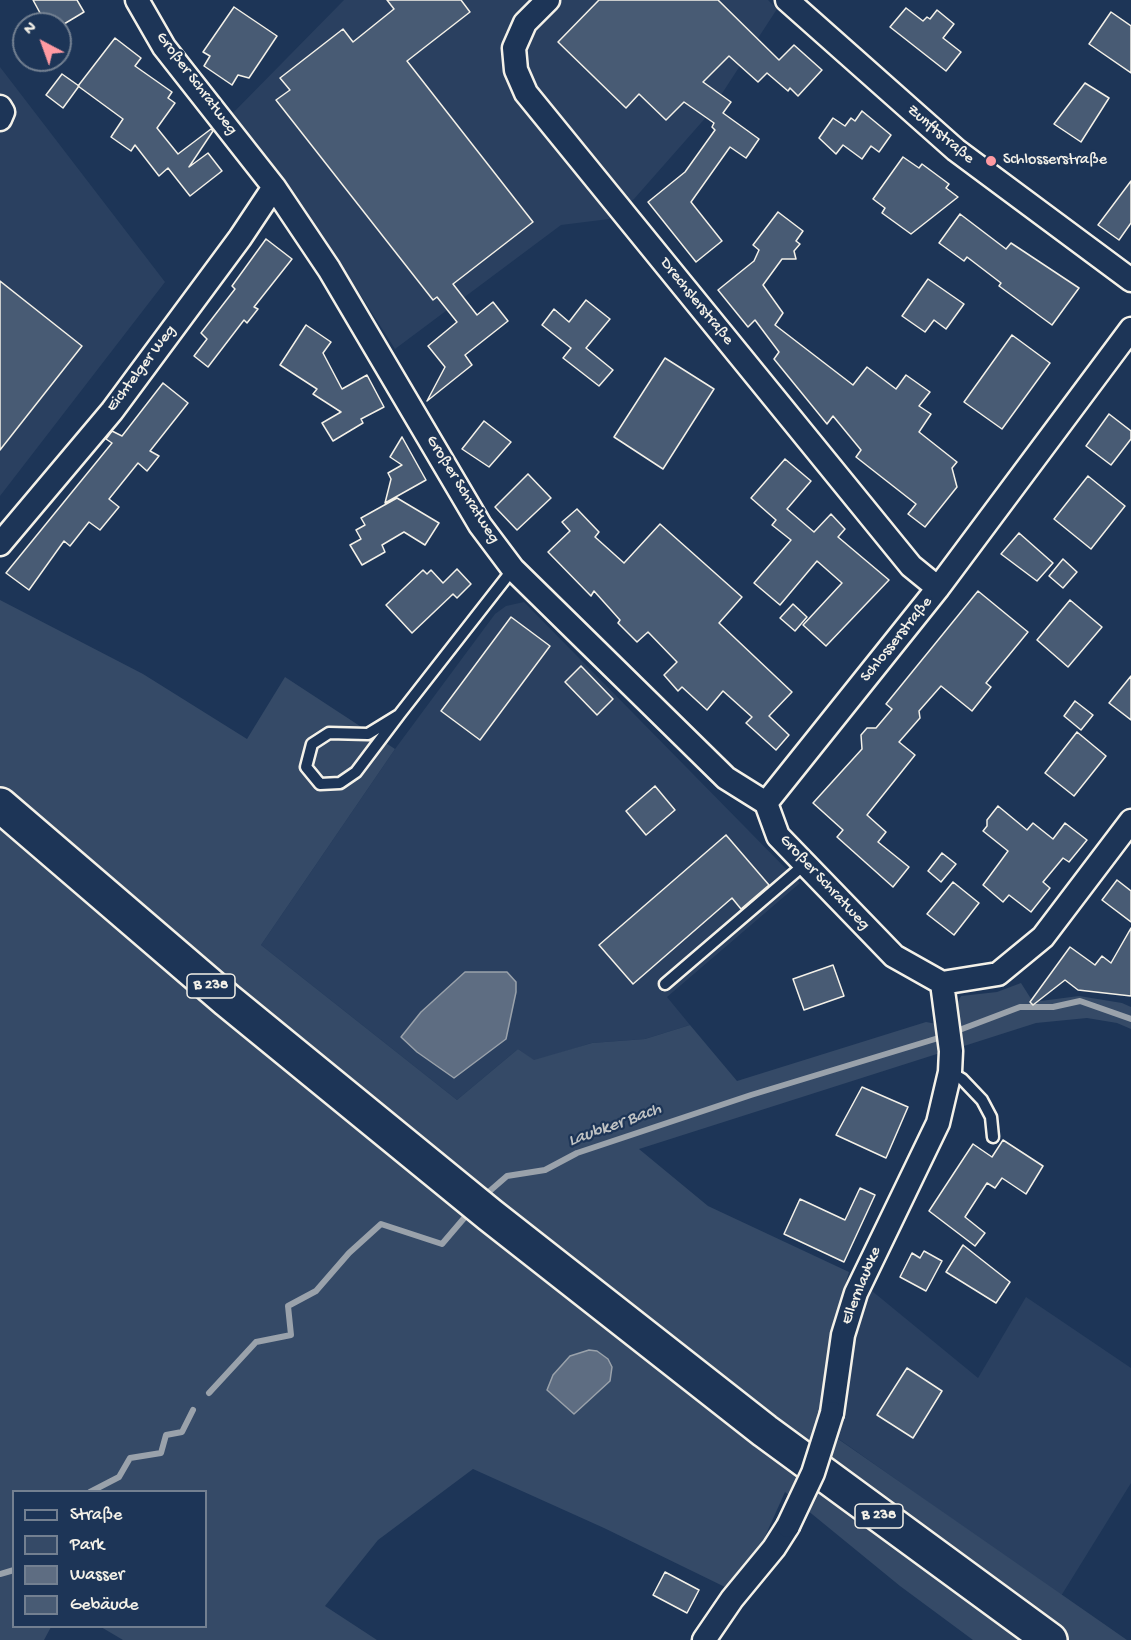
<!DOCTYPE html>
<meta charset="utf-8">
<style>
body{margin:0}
#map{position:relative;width:1131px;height:1640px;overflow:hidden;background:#1d3557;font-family:"Gochi Hand",sans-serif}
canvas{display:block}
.legend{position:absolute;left:12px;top:1490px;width:195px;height:138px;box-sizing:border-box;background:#1d3557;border:2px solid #738091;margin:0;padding:8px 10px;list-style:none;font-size:18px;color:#f4f1e8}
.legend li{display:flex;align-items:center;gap:12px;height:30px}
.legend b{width:30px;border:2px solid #738091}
.north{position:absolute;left:12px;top:12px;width:60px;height:60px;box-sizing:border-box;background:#1d3557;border:2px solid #738091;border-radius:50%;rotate:319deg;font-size:16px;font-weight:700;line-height:24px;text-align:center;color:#f4f1e8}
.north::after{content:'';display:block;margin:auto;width:21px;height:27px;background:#ff9aa2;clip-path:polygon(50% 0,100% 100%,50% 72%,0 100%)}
</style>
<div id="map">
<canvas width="1131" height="1640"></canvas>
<ul class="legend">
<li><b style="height:8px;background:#1d3557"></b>Straße</li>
<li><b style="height:16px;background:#354a67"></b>Park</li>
<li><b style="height:16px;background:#5e6d82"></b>Wasser</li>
<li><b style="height:16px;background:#485b74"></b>Gebäude</li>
</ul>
<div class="north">N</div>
</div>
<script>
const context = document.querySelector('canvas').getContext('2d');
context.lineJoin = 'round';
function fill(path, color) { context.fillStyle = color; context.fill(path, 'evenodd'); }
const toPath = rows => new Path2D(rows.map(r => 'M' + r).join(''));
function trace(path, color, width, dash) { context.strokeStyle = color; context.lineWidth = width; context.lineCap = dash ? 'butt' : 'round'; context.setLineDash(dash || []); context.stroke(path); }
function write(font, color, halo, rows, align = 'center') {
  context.font = font + ' "Gochi Hand",sans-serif'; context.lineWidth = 4.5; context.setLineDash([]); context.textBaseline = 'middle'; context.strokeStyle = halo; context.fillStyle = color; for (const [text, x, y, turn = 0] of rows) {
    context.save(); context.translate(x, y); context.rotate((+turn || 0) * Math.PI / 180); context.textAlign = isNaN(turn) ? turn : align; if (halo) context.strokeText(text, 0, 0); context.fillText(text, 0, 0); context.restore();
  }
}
fill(toPath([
 [344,0,768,0,777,9,708,115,634,199,609,219,561,225,395,349,323,236,230,116],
 [0,67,165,282,0,496],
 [524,602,800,883,667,997,690,1025,645,1039,592,1043,534,1061,518,1049,457,1100,261,945,395,749,495,614,506,606],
 [866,1286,978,1378,1026,1297,1131,1368,1131,1483,1061,1596,836,1437,851,1340]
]), '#2a4060');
fill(toPath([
 [0,600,143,674,247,739,285,677,395,749,261,945,457,1100,518,1049,534,1060,592,1043,645,1039,690,1025,737,1081,926,1022,937,1024,940,1053,639,1149,708,1206,849,1272,831,1334,818,1425,1127,1640,973,1640,900,1586,785,1492,763,1541,725,1587,604,1528,473,1469,378,1540,325,1606,377,1640,123,1640,101,1627,206,1626,206,1492,14,1492,14,1626,51,1627,44,1640,0,1640],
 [1021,983,1033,1002,1079,996,1122,1003,1131,1007,1131,1029,1117,1023,1087,1018,1036,1023,964,1046,955,1007,961,996,997,992]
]), '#354a67');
const water = toPath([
 [465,972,507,972,516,982,516,992,506,1039,454,1078,417,1052,401,1037,421,1012,465,972],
 [589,1350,597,1351,608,1359,612,1367,610,1381,574,1414,547,1390,553,1375,570,1356,589,1350]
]);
fill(water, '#5e6d82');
trace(water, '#9aa2ab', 1.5);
trace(toPath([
 [954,1032,1020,1007,1053,1007,1080,1001,1131,1019],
 [484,1196,507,1176,545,1170,577,1153,751,1095,945,1036],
 [209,1393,256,1342,291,1335,288,1306,316,1291,349,1253,381,1224,442,1244,471,1210],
 [90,1492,119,1477,130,1458,161,1453,166,1435,182,1432,193,1410],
 [0,1574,14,1570]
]), '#9aa2ab', 6);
const building = toPath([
 [33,0,77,0,84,12,64,24,46,24,33,0],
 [387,0,461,0,470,12,407,61,533,222,453,284,477,315,493,302,508,321,465,355,472,365,427,401,445,367,428,346,457,322,437,297,433,300,276,100,290,90,280,78,343,29,353,42,394,9,387,0],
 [599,0,718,0,779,60,794,45,822,70,798,96,790,88,788,91,767,73,758,82,729,56,703,82,731,102,723,113,759,139,746,158,730,147,691,202,722,241,696,262,648,202,685,172,715,130,712,127,714,123,684,102,666,120,639,94,626,108,558,42,599,0],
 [234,7,277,36,249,78,238,75,232,85,204,66,210,56,203,52,234,7],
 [906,8,923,21,927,17,930,19,937,10,954,24,943,38,961,52,946,71,890,27,906,8],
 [1111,12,1131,26,1131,73,1089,44,1111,12],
 [115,38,141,58,135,66,172,92,168,98,175,103,157,128,178,154,211,129,213,131,189,167,208,153,222,171,190,196,168,168,159,176,135,145,131,151,111,137,123,119,78,86,115,38],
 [62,74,79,86,63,108,46,95,62,74],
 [1085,83,1109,98,1081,142,1054,124,1085,83],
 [862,111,891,135,879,152,871,146,862,159,843,145,836,154,819,138,833,118,845,126,851,118,855,121,862,111],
 [903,157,919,168,922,164,949,184,946,188,958,197,911,234,882,213,885,208,873,199,903,157],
 [1131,181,1131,223,1119,240,1098,225,1131,181],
 [778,212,803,231,796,241,800,244,794,251,796,259,782,259,763,285,783,313,775,325,853,385,867,367,896,389,906,375,930,392,919,406,931,414,919,432,957,462,952,468,957,487,925,527,908,514,916,504,856,457,861,450,833,416,827,424,774,359,779,352,755,320,748,327,718,290,754,261,759,250,753,245,778,212],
 [960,214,1006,249,1011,243,1079,288,1052,325,999,286,1001,283,967,257,964,261,939,243,960,214],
 [266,239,292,259,254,307,258,309,247,323,244,320,208,367,194,356,207,339,201,333,235,289,232,286,266,239],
 [928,279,964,304,946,329,934,320,925,332,902,316,928,279],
 [0,281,82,346,0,450,0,281],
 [586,300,610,319,586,348,613,370,599,386,563,358,571,348,542,325,554,309,569,322,586,300],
 [306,325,331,342,323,353,342,389,367,375,384,407,361,419,363,423,333,441,322,423,341,412,313,394,317,389,280,365,306,325],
 [1012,335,1050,363,1002,429,964,402,1012,335],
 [665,358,714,389,663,469,614,437,665,358],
 [163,383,188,403,150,451,159,456,147,471,138,463,109,499,119,507,100,530,89,522,70,546,64,541,29,590,6,573,112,443,106,439,112,431,122,436,163,383],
 [1109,414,1131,431,1131,439,1111,465,1086,446,1109,414],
 [484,421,511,442,489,467,462,449,484,421],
 [402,437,426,480,385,503,391,479,388,473,402,465,390,457,402,437],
 [785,459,811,481,787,509,814,532,831,514,845,529,838,537,889,580,826,646,803,625,842,583,817,561,780,605,754,583,791,540,772,525,776,520,751,498,785,459],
 [528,474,551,498,517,530,495,507,528,474],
 [1088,476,1125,506,1091,549,1054,519,1088,476],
 [397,498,439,523,425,545,404,532,382,545,385,552,362,565,350,545,361,539,356,530,365,525,361,518,397,498],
 [577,509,599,532,595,537,624,563,660,524,742,597,719,623,792,692,769,716,789,735,776,750,746,723,752,717,723,691,707,710,682,687,678,691,664,675,677,662,648,632,637,642,618,623,620,620,594,591,591,596,548,552,570,531,562,522,577,509],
 [1019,533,1053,563,1037,581,1001,554,1019,533],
 [1063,559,1077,572,1063,588,1049,576,1063,559],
 [457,569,471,584,457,598,453,594,412,633,386,605,423,570,427,574,431,570,443,583,457,569],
 [978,591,1028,632,986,683,991,687,972,711,941,686,919,711,920,718,899,742,915,755,867,815,886,832,878,842,909,867,893,887,837,837,843,830,813,803,862,749,861,735,867,728,876,728,892,709,886,704,978,591],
 [1070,600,1102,627,1068,667,1037,640,1070,600],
 [793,604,807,617,795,631,780,618,793,604],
 [511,617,550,646,480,740,441,711,511,617],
 [581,666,613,699,597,715,565,682,581,666],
 [1131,676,1131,720,1109,703,1131,676],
 [1075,701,1093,715,1081,730,1064,716,1075,701],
 [1077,732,1106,756,1074,796,1045,773,1077,732],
 [655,786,675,810,646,835,626,811,655,786],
 [998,806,1027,830,1033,823,1053,839,1065,823,1087,840,1069,862,1063,858,1043,882,1050,888,1031,912,1009,895,1003,902,983,885,1008,851,983,831,987,826,987,820,998,806],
 [726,835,769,885,741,909,732,898,633,984,599,945,726,835],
 [942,853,956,864,941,882,928,871,942,853],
 [1117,880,1131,891,1131,922,1102,900,1117,880],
 [953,882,979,903,954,935,927,914,953,882],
 [1131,928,1131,996,1078,990,1065,980,1033,1005,1030,1002,1070,947,1095,965,1102,956,1111,963,1131,928],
 [833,965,844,996,804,1010,793,979,833,965],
 [862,1087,908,1107,886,1158,836,1135,862,1087],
 [1003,1140,1043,1166,1026,1194,1002,1178,995,1188,987,1183,965,1217,985,1233,975,1246,929,1211,973,1144,992,1157,1003,1140],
 [860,1188,875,1195,844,1262,784,1234,800,1199,845,1220,860,1188],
 [963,1245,1010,1282,996,1303,946,1272,963,1245],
 [924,1251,942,1261,926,1291,900,1277,912,1253,920,1258,924,1251],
 [907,1368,942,1391,913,1438,877,1415,907,1368],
 [665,1572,699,1590,687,1613,653,1595,665,1572]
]);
fill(building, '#485b74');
trace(building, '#f4f1e8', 1.5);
const lane = toPath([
 [399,715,356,772,340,783,320,784,306,767,312,744,329,733,368,734,399,715,513,569],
 [665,984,805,864],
 [950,1072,962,1079,982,1100,991,1117,993,1137]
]);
const street = toPath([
 [137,0,164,47,274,187,329,269,480,525,513,569,726,778,766,803,778,836,894,956,942,983],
 [548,0,525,23,514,48,516,70,526,93,911,566,938,588],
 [787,0,956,150,1131,280],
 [0,107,3,112,0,119],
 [0,544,112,411,240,238,274,187],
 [766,803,938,588,1131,329],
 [942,983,998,974,1043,937,1131,821],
 [832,1413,843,1335,856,1293,938,1123,950,1072,951,1051,942,983],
 [704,1640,732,1599,774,1548,788,1526]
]);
const primary = toPath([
 [0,805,227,1000,490,1215,765,1431,1050,1640]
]);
trace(lane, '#f4f1e8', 15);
trace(street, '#f4f1e8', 27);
trace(primary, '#f4f1e8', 38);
trace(lane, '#1d3557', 10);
trace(street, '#1d3557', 22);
trace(primary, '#1d3557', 33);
const streetBridge = toPath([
 [788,1526,813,1473,832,1413]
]);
trace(streetBridge, '#f4f1e8', 27, []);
trace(streetBridge, '#1d3557', 22);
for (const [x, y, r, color] of [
 [991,161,6,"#ff9aa2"]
]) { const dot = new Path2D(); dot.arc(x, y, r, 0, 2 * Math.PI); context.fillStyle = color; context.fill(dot); trace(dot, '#1d3557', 2); }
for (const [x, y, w] of [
 [211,986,48],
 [879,1516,48]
]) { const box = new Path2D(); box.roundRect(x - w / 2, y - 12, w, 24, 4.5); context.fillStyle = '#1d3557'; context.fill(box); trace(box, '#f4f1e8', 1.5); }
write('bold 15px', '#f4f1e8', null, [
 ["B 238",211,986],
 ["B 238",879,1516]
]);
write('16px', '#f4f1e8', '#1d3557', [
 ["Großer Schratweg",196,84,53],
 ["Zunftstraße",940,135,40],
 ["Drechslerstraße",696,302,51],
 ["Eichtelger Weg",142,369,-53],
 ["Großer Schratweg",462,490,58],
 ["Schlosserstraße",897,640,-51],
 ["Großer Schratweg",824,883,47],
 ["Ellernlaubke",862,1286,-68]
]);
write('16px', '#f4f1e8', '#1d3557', [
 ["Schlosserstraße",1003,161]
], 'left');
write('italic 18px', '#c0c3c4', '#1d3557', [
 ["Laubker Bach",615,1126,-20]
]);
</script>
